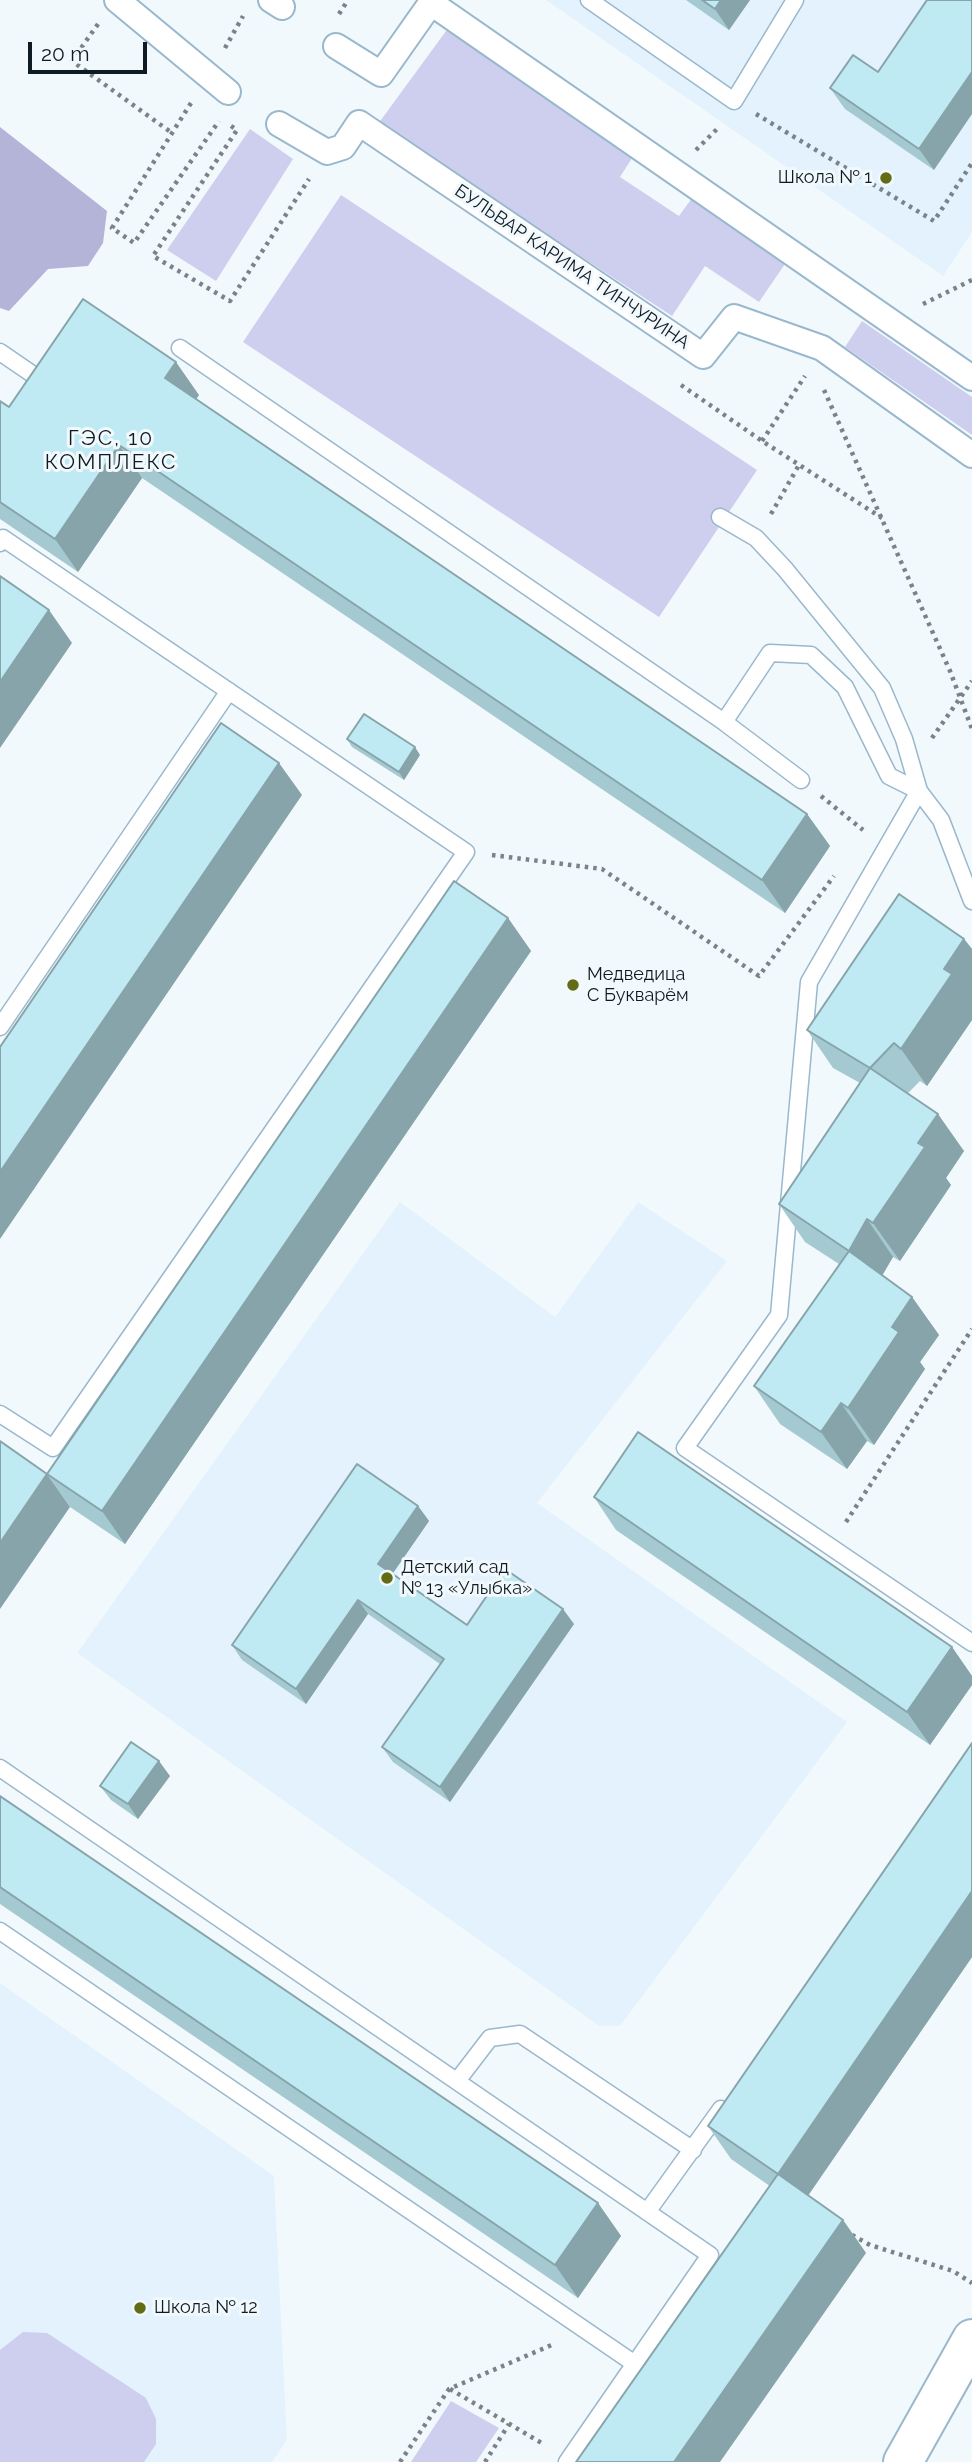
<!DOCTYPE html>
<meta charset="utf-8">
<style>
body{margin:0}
#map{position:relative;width:972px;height:2462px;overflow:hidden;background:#f2f9fd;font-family:Raleway,sans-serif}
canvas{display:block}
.scale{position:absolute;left:28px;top:42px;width:119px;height:32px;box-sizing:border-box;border:4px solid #0f1b22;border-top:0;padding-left:9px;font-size:21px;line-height:24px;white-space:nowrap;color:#0f1b22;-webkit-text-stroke:5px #f2f9fd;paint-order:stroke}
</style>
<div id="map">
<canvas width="972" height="2462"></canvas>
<div class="scale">20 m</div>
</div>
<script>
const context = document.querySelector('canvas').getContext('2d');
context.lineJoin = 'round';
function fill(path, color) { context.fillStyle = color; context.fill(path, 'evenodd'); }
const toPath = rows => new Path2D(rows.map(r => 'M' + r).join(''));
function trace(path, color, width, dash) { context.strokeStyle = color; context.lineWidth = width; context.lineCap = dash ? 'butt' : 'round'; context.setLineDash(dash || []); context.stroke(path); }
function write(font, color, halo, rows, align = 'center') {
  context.font = font + ' Raleway,sans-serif'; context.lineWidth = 6; context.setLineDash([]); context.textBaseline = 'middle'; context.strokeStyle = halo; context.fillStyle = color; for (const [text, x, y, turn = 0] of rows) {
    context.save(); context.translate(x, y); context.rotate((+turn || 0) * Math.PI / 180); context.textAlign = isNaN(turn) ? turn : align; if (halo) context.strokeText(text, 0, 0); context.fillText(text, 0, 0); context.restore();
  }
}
fill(toPath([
 [546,0,972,0,972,232,943,276],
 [400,1202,555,1317,638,1202,727,1261,537,1503,847,1722,620,2026,599,2026,77,1653],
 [0,1983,274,2176,287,2440,272,2462,0,2462]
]), '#e3f2fd');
fill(toPath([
 [449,27,634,155,620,177,679,216,692,198,787,261,759,302,705,266,672,316,378,124],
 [250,129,293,159,216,281,167,250],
 [341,195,757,470,659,617,243,342],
 [862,321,972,397,972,435,845,347],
 [23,2332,47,2333,146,2398,156,2419,156,2444,144,2462,0,2462,0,2350],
 [451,2401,499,2428,476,2462,411,2462]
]), '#ceceef');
fill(toPath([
 [0,127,107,211,103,243,88,266,48,269,9,311,0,308]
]), '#b3b4d7');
const service = toPath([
 [589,0,734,101,795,0],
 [180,348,724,722,801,780],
 [0,352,35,376],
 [720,517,756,538,785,569,882,688,904,739,919,791,941,820,972,901],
 [0,543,3,538,466,852,53,1448,0,1414],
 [724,722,770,653,811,655,845,687,889,776,919,791],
 [919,791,809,982,779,1315,685,1448,972,1643],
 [0,1027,229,691],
 [0,1768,710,2255,567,2462],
 [0,1931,635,2364],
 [457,2081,490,2038,520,2034,693,2150],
 [647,2212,721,2109]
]);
const pedestrian = toPath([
 [117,0,228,92],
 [271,0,282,7],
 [336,46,381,74,431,3,972,378],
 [279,124,327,152,343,147,359,123,703,356,734,317,822,348,972,455]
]);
const secondary = toPath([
 [903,2462,972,2339]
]);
trace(service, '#99b8cd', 19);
trace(pedestrian, '#99b8cd', 28);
trace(secondary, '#99b8cd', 42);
trace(toPath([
 [339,14,348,0],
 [98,24,72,61,172,133],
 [225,48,243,16],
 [191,103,112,228,134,243,219,121],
 [756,114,934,221,972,163],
 [231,126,237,130,153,256,230,301,309,179],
 [696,150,720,126],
 [923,304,972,280],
 [681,385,762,441,882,518],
 [824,390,950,671,972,729],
 [762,441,805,376],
 [771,514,799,465],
 [932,738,972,681],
 [821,796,863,830],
 [492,855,602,869,759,976,834,876],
 [846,1522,972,1329],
 [852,2235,870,2245,953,2271,972,2283],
 [450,2389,545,2445],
 [400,2462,449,2389,554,2344],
 [485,2462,509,2424]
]), '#798389', 4.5, [3.5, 5]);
trace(service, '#fff', 16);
trace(pedestrian, '#fff', 24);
trace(secondary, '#fff', 38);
fill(toPath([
 [686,0,750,0,729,30],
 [878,72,934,170,845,109,830,88],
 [199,395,196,399,807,814,830,846,785,913,142,478,78,572,0,519,0,401,9,407],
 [347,739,420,755,404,780,352,747],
 [508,918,531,951,125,1544,70,1507,47,1474],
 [964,939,972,949,972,1020,927,1086,920,1081,908,1093,964,1151,946,1178,951,1185,900,1261,893,1257,882,1275,912,1297,939,1335,920,1362,925,1369,874,1445,867,1441,847,1469,780,1424,754,1386,839,1264,805,1242,779,1204,860,1083,833,1068,807,1030],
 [594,1497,952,1647,972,1676,972,1685,930,1745,616,1530],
 [418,1506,429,1521,392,1574,467,1625,574,1624,450,1802,393,1762,382,1747,440,1664,368,1614,306,1704,242,1660,232,1645],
 [972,1743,972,1957,808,2195,843,2220,866,2253,731,2159,708,2126],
 [170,1776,138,1819,111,1800,100,1786],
 [0,1796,598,2203,621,2236,578,2298,0,1904]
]), '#a5c9d1');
fill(toPath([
 [721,0,750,0,729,30,715,9],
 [972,72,972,114,934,170,919,149],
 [176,362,199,395,188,411,165,378],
 [119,445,142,478,78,572,55,539],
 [49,610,72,643,0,748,0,682],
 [415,747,420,755,404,780,399,772],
 [279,763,302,795,0,1239,0,1172],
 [807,814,830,846,785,913,762,880],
 [508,918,531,951,125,1544,102,1511],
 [964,939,972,949,972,1020,927,1086,901,1049,944,969],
 [938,1114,964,1151,946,1178,951,1185,900,1261,873,1223,918,1143],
 [867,1219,893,1257,875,1288,849,1251],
 [912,1297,939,1335,920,1362,925,1369,874,1445,848,1408,892,1327],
 [841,1403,867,1441,847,1469,821,1432],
 [47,1474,70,1507,0,1609,0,1543],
 [418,1506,429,1521,389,1579,378,1564],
 [358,1600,368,1614,306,1704,296,1689],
 [563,1609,574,1624,450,1802,440,1787],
 [952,1647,972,1676,972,1685,930,1745,907,1712],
 [159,1761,170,1776,138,1819,128,1804],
 [972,1891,972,1957,801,2206,778,2174],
 [598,2203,621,2236,578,2298,555,2265],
 [843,2220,866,2253,720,2462,674,2462]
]), '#86a4aa');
const building = toPath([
 [702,0,721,0,715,9,702,0],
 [927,0,972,0,972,72,919,149,830,88,853,55,878,72,927,0],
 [83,299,176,362,165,378,807,814,762,880,119,445,55,539,0,502,0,401,9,407,83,299],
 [0,576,49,610,0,682,0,576],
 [364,714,415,747,399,772,347,739,364,714],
 [221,723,279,763,0,1172,0,1047,221,723],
 [454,881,508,918,102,1511,47,1474,454,881],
 [899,894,964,939,944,969,952,974,901,1049,894,1043,870,1068,807,1030,899,894],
 [870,1068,938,1114,918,1143,925,1147,873,1223,867,1219,849,1251,779,1204,870,1068],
 [849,1251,912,1297,892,1327,899,1332,848,1408,841,1403,821,1432,754,1386,849,1251],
 [638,1432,952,1647,907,1712,594,1497,638,1432],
 [0,1441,47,1474,0,1543,0,1441],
 [357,1464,418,1506,378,1564,467,1625,505,1569,563,1609,440,1787,382,1747,444,1659,358,1600,296,1689,232,1645,357,1464],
 [131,1742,159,1761,128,1804,100,1786,131,1742],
 [972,1743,972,1891,778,2174,708,2126,972,1743],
 [0,1796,598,2203,555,2265,0,1887,0,1796],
 [778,2174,843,2220,674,2462,576,2462,778,2174]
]);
fill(building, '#c0eaf3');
trace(building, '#86a4aa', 2);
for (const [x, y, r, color] of [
 [886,178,7,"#616c14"],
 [573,985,7,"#616c14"],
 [387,1578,7,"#616c14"],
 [140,2308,7,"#616c14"]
]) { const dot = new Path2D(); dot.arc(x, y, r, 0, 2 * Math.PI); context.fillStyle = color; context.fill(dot); trace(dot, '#f2f9fd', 2.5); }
write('18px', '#0f1b22', '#f2f9fd', [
 ["Школа № 1",872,178,"right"],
 ["Медведица",587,975],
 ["С Букварём",587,996],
 ["Детский сад",401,1568],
 ["№ 13 «Улыбка»",401,1589],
 ["Школа № 12",154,2308]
], 'left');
write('18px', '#0f1b22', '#f2f9fd', [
 ["БУЛЬВАР КАРИМА ТИНЧУРИНА",572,267,34]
]);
context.letterSpacing = '2px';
write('21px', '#0f1b22', '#f2f9fd', [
 ["ГЭС, 10",111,439],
 ["КОМПЛЕКС",111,463]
]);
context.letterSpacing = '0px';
</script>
